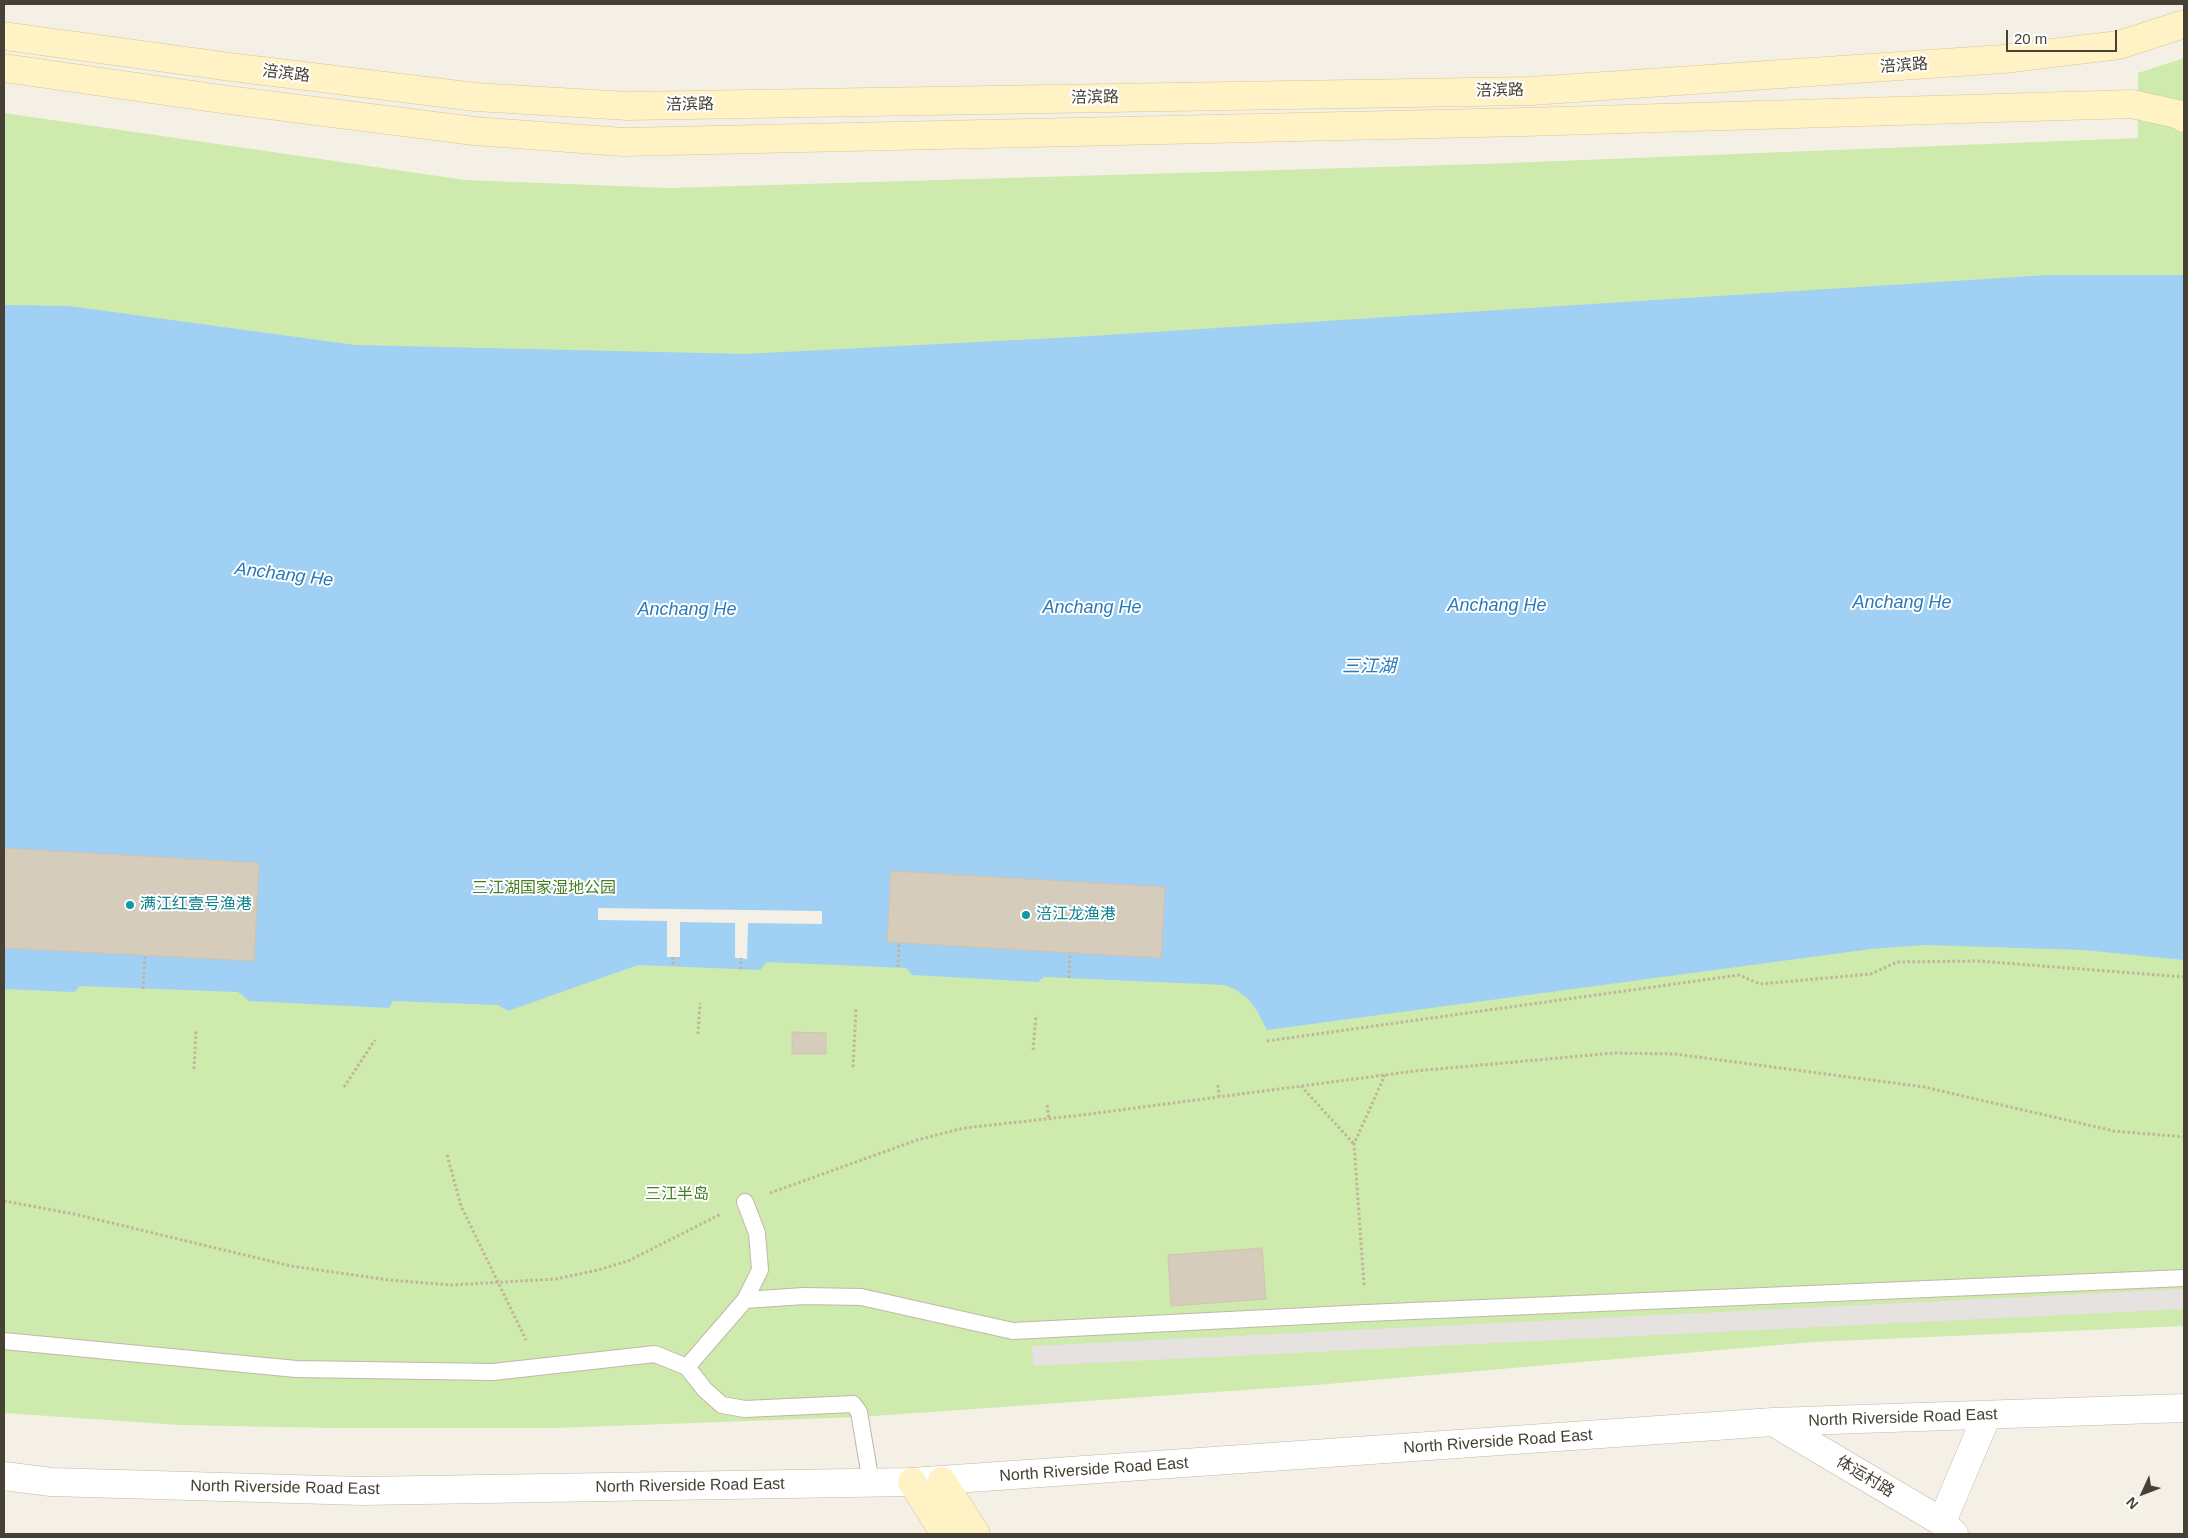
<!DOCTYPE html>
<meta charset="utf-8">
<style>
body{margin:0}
#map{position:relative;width:2188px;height:1538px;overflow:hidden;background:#f4f0e6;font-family:Helvetica,sans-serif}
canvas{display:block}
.frame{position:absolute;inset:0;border:5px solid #474035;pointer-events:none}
.north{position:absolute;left:2118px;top:1468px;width:50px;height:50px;-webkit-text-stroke:4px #fff;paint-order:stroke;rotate:227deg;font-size:14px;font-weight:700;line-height:20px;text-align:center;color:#474035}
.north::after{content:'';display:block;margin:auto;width:18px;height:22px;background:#474035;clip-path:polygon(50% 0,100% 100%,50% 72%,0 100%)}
.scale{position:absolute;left:2006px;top:30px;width:111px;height:22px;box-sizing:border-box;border:2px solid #474035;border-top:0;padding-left:6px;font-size:15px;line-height:18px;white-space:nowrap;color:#474035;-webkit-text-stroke:4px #fff;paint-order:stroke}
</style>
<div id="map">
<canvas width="2188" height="1538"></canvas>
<div class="frame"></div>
<div class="north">N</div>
<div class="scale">20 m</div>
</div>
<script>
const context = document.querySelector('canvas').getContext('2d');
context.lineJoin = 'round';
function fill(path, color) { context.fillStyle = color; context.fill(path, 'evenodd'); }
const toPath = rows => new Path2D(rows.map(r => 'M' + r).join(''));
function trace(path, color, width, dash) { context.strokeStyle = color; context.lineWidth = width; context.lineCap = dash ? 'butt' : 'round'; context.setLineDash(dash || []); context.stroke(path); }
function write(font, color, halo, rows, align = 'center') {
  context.font = font + ' Helvetica,"Noto Sans SC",sans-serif'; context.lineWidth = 4; context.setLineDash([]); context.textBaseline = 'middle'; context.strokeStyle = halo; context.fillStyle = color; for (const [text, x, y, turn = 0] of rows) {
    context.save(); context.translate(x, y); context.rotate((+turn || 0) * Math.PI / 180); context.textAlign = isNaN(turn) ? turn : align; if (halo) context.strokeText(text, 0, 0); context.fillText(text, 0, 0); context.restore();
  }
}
fill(toPath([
 [2184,58,2184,1326,1813,1342,1316,1385,859,1417,555,1428,331,1428,180,1425,4,1413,4,113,465,180,669,188,1483,164,2138,138,2138,73]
]), '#ceeaad');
fill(toPath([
 [2184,1289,2184,1309,1033,1366,1032,1346]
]), '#e5e2df');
fill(toPath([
 [2048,275,2184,275,2184,960,2083,950,1925,945,1871,949,1267,1030,1256,1009,1248,999,1238,991,1225,985,1044,977,1038,982,912,975,906,968,767,962,760,970,638,965,508,1011,498,1005,393,1001,389,1008,249,1001,238,992,80,986,74,992,4,989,4,305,69,306,355,345,745,354,1075,337]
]), '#a0d0f4');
fill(toPath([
 [598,908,822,911,822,924,748,923,747,959,735,958,735,923,680,922,680,957,667,957,667,921,598,920]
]), '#f4f0e6');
const building = toPath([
 [4,848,259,863,254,961,4,948,4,848],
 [891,871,1165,887,1161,958,887,942,891,871],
 [792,1032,826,1033,826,1054,792,1054,792,1032],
 [1262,1248,1266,1299,1171,1306,1168,1255,1262,1248]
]);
fill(building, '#d6ccbb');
trace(building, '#d1c4ae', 1);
const service = toPath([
 [745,1300,804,1296,861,1297,1013,1331,1366,1313,2184,1278],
 [4,1341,296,1369,493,1372,655,1354,687,1367,705,1390,722,1405,745,1409,853,1404,859,1412,871,1483],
 [687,1367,745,1300,760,1270,757,1233,745,1202]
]);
const tertiary = toPath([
 [1773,1422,1942,1522,1954,1534],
 [4,1476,51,1482,362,1491,912,1482,1773,1422,2184,1408],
 [1942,1522,1987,1415]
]);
const secondary = toPath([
 [4,36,223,66,475,97,628,106,1531,91,2003,59,2119,45,2184,24],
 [4,68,221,99,474,131,623,142,1525,122,2132,104,2177,114,2184,118],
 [942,1481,976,1534],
 [912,1482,945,1534]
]);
trace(service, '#c0b8a8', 18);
trace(tertiary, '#c0b8a8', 29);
trace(secondary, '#d7c594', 29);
trace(toPath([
 [673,957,673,967],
 [898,967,899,943],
 [741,969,741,958],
 [1069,978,1070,953],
 [143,989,145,955],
 [698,1034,700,1003],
 [1267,1041,1739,975,1760,984,1871,974,1897,962,1979,961,2184,977],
 [1033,1050,1036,1015],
 [853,1067,856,1009],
 [194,1069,196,1031],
 [1218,1085,1219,1096],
 [1301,1086,1354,1144],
 [344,1087,375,1040],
 [1047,1105,1049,1118],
 [447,1155,461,1206,526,1340],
 [770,1193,917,1140,964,1128,1082,1115,1415,1071,1614,1053,1675,1054,1924,1087,2114,1131,2184,1137],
 [4,1201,74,1214,291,1266,389,1280,451,1285,556,1279,598,1270,628,1261,721,1214],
 [1364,1285,1354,1144,1385,1075]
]), '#c2b499', 3, [2.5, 2.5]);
trace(service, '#fff', 16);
trace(tertiary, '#fff', 28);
trace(secondary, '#fff2c5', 28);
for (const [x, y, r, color] of [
 [130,905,5,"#0f9aa8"],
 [1026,915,5,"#0f9aa8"]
]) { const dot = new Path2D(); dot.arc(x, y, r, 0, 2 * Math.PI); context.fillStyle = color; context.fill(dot); trace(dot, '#fff', 2); }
write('16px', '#474035', '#fff', [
 ["涪滨路",1904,66,-4],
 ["涪滨路",286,74,7],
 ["涪滨路",1500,91,-1],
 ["涪滨路",1095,98,-1],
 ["涪滨路",690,105,-1],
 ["North Riverside Road East",1903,1418,-2],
 ["North Riverside Road East",1498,1442,-4],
 ["North Riverside Road East",1094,1470,-4],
 ["体运村路",1865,1477,31],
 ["North Riverside Road East",690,1486,-1],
 ["North Riverside Road East",285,1488,1]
]);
write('16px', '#457c25', '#fff', [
 ["三江湖国家湿地公园",544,889],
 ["三江半岛",677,1195]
]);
write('16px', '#0d838f', '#fff', [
 ["满江红壹号渔港",140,905],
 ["涪江龙渔港",1036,915]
], 'left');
write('italic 18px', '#297ab9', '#fff', [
 ["Anchang He",284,575,7],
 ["Anchang He",1902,603],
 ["Anchang He",1497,606],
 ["Anchang He",1092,608],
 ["Anchang He",687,610],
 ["三江湖",1369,667]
]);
</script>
